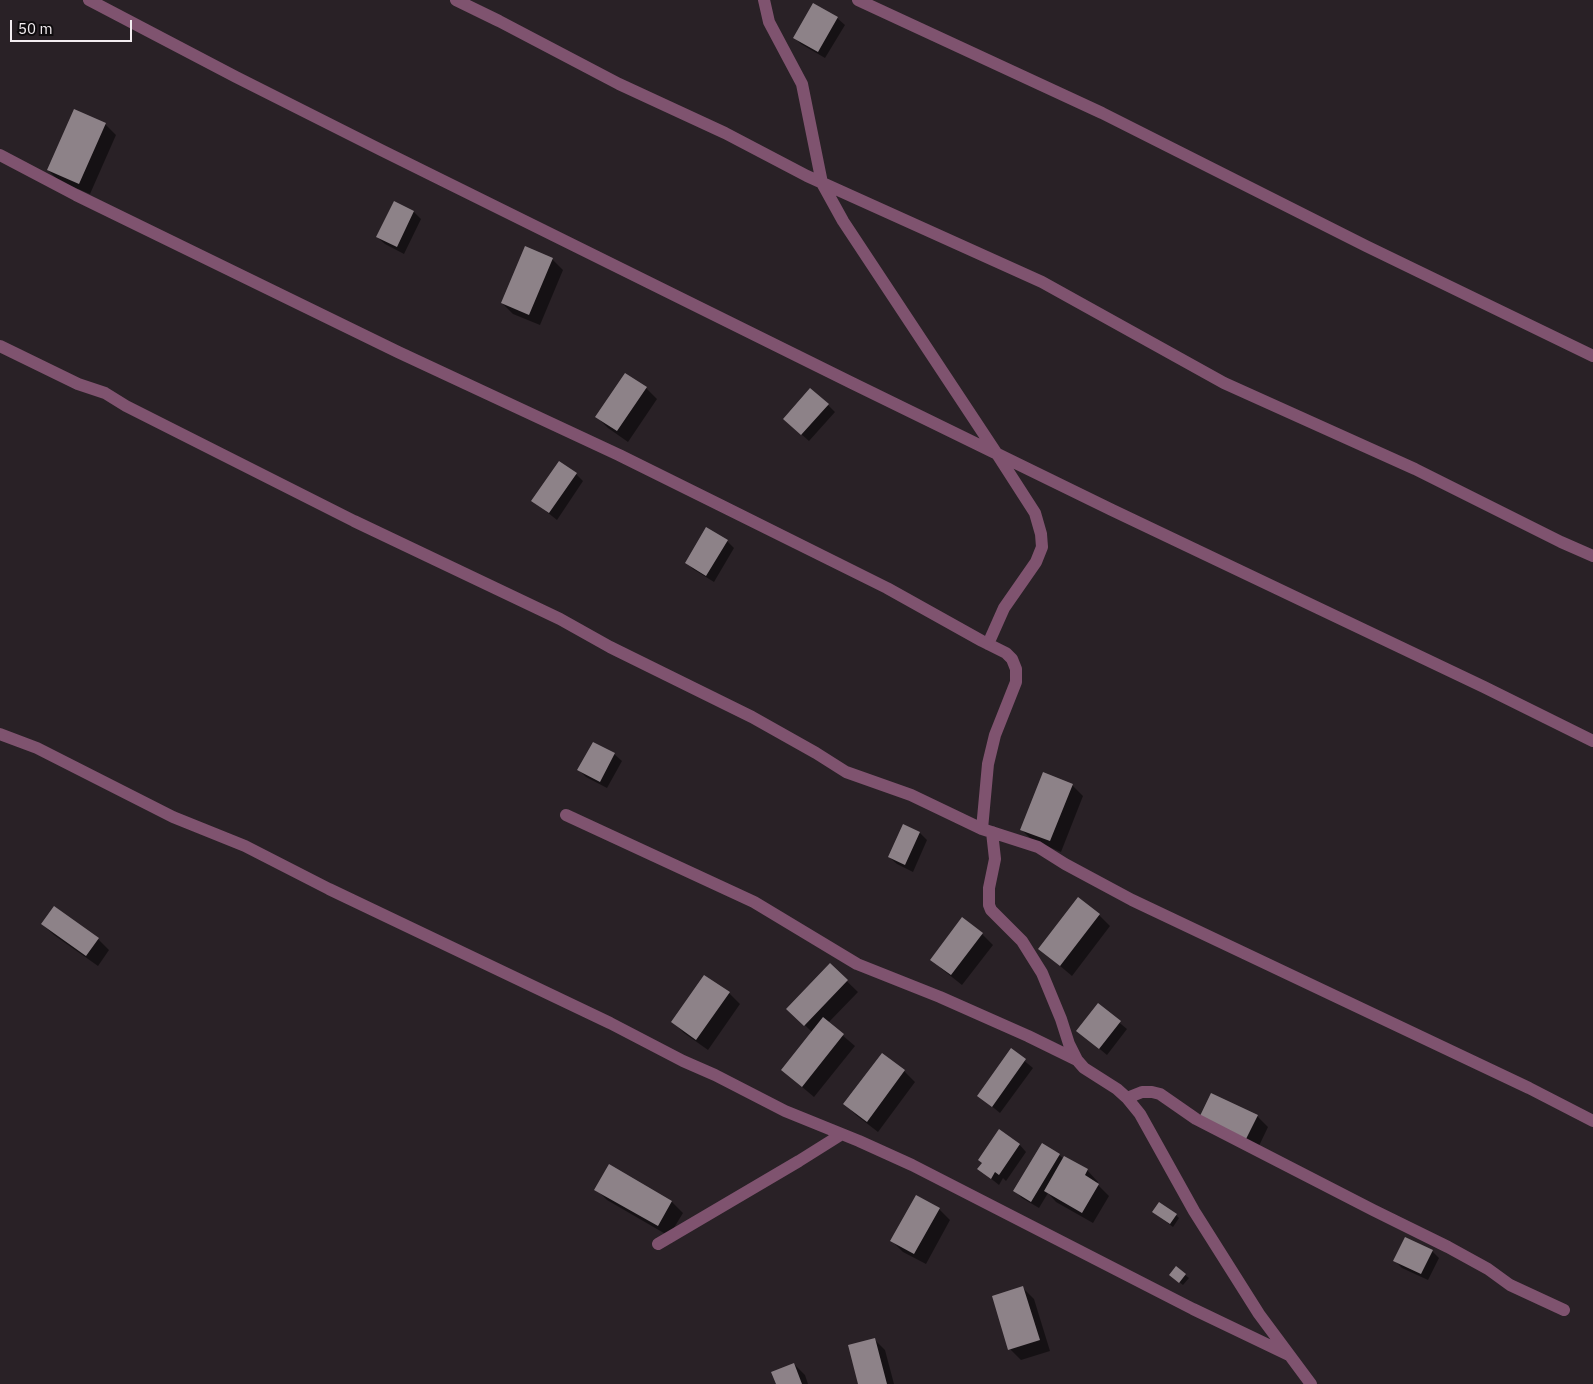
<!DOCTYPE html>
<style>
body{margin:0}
#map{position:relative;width:1593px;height:1384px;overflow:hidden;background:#292126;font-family:"IBM Plex Sans",sans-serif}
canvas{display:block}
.scale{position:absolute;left:10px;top:20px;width:122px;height:22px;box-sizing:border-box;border:2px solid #f3edf0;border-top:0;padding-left:6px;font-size:15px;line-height:18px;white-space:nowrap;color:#f3edf0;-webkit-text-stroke:4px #0f0c0e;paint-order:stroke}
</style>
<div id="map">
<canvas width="1593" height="1384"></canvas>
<div class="scale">50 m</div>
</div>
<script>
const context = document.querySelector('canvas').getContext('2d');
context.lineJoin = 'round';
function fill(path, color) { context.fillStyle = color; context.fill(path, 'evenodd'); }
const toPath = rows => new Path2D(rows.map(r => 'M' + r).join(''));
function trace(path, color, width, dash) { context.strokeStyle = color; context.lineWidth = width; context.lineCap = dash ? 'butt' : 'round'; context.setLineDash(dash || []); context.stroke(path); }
fill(toPath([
 [837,18,845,25,825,58,801,44,794,37],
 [105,124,116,135,90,194,59,181,48,170],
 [394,202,414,212,421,219,404,254,385,244,377,237],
 [552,259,563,270,540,325,513,314,502,303],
 [646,388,657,399,628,442,608,428,597,417],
 [828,405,835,412,809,441,792,426],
 [576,474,583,481,557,520,533,501],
 [707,529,727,541,734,548,714,582,693,569,686,562],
 [593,743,614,754,622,761,607,788,586,777,579,770],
 [1072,785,1083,796,1061,852,1032,840,1021,829],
 [903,826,920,833,927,840,913,872,897,864,889,857],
 [1099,915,1110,926,1072,976,1040,949],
 [42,924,98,939,109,950,98,966,54,935],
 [982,934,993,945,962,985,943,970,932,959],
 [830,965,858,992,828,1023,855,1046,814,1097,782,1070,812,1032,788,1009],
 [729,993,740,1004,708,1050,684,1033,673,1022],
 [1098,1005,1127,1029,1107,1055,1078,1031],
 [1011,1050,1033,1068,1000,1113,978,1095],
 [882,1055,904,1071,915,1082,878,1132,856,1115,845,1104],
 [1257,1116,1268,1127,1257,1150,1212,1128],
 [1019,1144,1026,1152,1006,1181,1003,1178,999,1185,979,1169],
 [1059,1155,1064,1159,1065,1158,1087,1170,1098,1182,1097,1184,1109,1196,1093,1223,1056,1202,1048,1193,1039,1208,1022,1198,1015,1191],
 [596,1189,672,1202,683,1213,669,1236,607,1200],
 [916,1197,939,1209,950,1220,926,1264,903,1252,892,1241],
 [1153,1212,1176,1215,1179,1218,1173,1227],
 [1432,1251,1439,1258,1428,1280,1402,1268,1395,1261],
 [1176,1268,1189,1278,1183,1285,1174,1278],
 [1023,1288,1034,1299,1050,1351,1021,1360,1010,1349],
 [874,1339,885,1350,894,1384,859,1384],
 [794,1364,805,1375,808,1384,777,1384]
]), '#0007');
fill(toPath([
 [813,3,838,17,818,52,793,38],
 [74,109,106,123,79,184,47,170],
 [394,201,414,211,397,247,376,237],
 [525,246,553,258,529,315,501,303],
 [625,373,647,387,617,431,595,417],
 [810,388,829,404,801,435,783,419],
 [559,461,577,473,549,513,531,501],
 [706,527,728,540,706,576,685,563],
 [593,742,615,753,600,782,577,770],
 [1043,772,1073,784,1050,841,1020,830],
 [903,824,920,832,905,865,888,857],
 [1078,897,1100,914,1060,966,1038,949],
 [54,906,99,938,86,956,41,924],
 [962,917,983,933,951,975,930,960],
 [830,963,848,980,804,1026,786,1009],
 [704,975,730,992,696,1040,671,1022],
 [1098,1003,1121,1021,1099,1049,1076,1031],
 [823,1017,844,1034,802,1087,781,1070],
 [1011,1048,1026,1059,992,1107,977,1096],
 [882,1053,905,1070,867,1122,843,1104],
 [1211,1093,1258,1115,1246,1139,1199,1118],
 [999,1129,1020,1144,999,1175,995,1172,991,1179,977,1169,982,1163,978,1160],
 [1042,1143,1060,1154,1031,1202,1013,1191],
 [1064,1156,1088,1169,1085,1175,1099,1184,1082,1213,1044,1191],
 [609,1164,672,1201,658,1226,594,1190],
 [916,1195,940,1208,914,1254,890,1241],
 [1159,1202,1177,1214,1170,1224,1152,1212],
 [1405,1237,1433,1250,1421,1274,1393,1261],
 [1176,1266,1186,1274,1179,1283,1169,1275],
 [1023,1286,1040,1340,1008,1350,992,1296],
 [875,1338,887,1384,858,1384,848,1345],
 [794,1363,802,1384,776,1384,771,1372]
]), '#8d8288');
trace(toPath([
 [89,0,236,77,381,150,852,383,1112,510,1484,687,1593,741],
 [456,0,499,21,619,84,725,133,807,176,1042,282,1224,383,1415,469,1561,542,1593,556],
 [764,0,769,22,802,84,822,183,843,221,997,454,1035,513,1041,534,1042,547,1036,562,1004,608,988,644],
 [858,0,1102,113,1366,246,1593,356],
 [0,155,76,195,398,352,619,455,722,506,887,588,982,641,1006,653,1012,659,1016,669,1016,682,995,735,988,764,982,829],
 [0,346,78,384,105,393,126,406,354,521,560,619,610,647,752,717,816,753,846,772,911,795,982,829,1038,847,1065,864,1132,900,1529,1088,1593,1121],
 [0,734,37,748,173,817,245,846,329,889,610,1023,683,1061,715,1075,785,1111,859,1141,912,1165,1193,1309,1289,1355],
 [566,815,754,902,857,964,940,997,1028,1036,1077,1060],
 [992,832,995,859,989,888,989,905,991,910,1022,941,1042,973,1061,1019,1069,1044,1077,1060,1084,1068,1117,1089,1127,1098,1140,1114,1194,1211,1259,1314,1311,1384],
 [1127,1098,1142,1092,1152,1092,1160,1094,1196,1119,1373,1210,1448,1247,1488,1269,1510,1285,1564,1310],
 [658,1244,799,1161,842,1134]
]), '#7f536f', 12);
</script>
